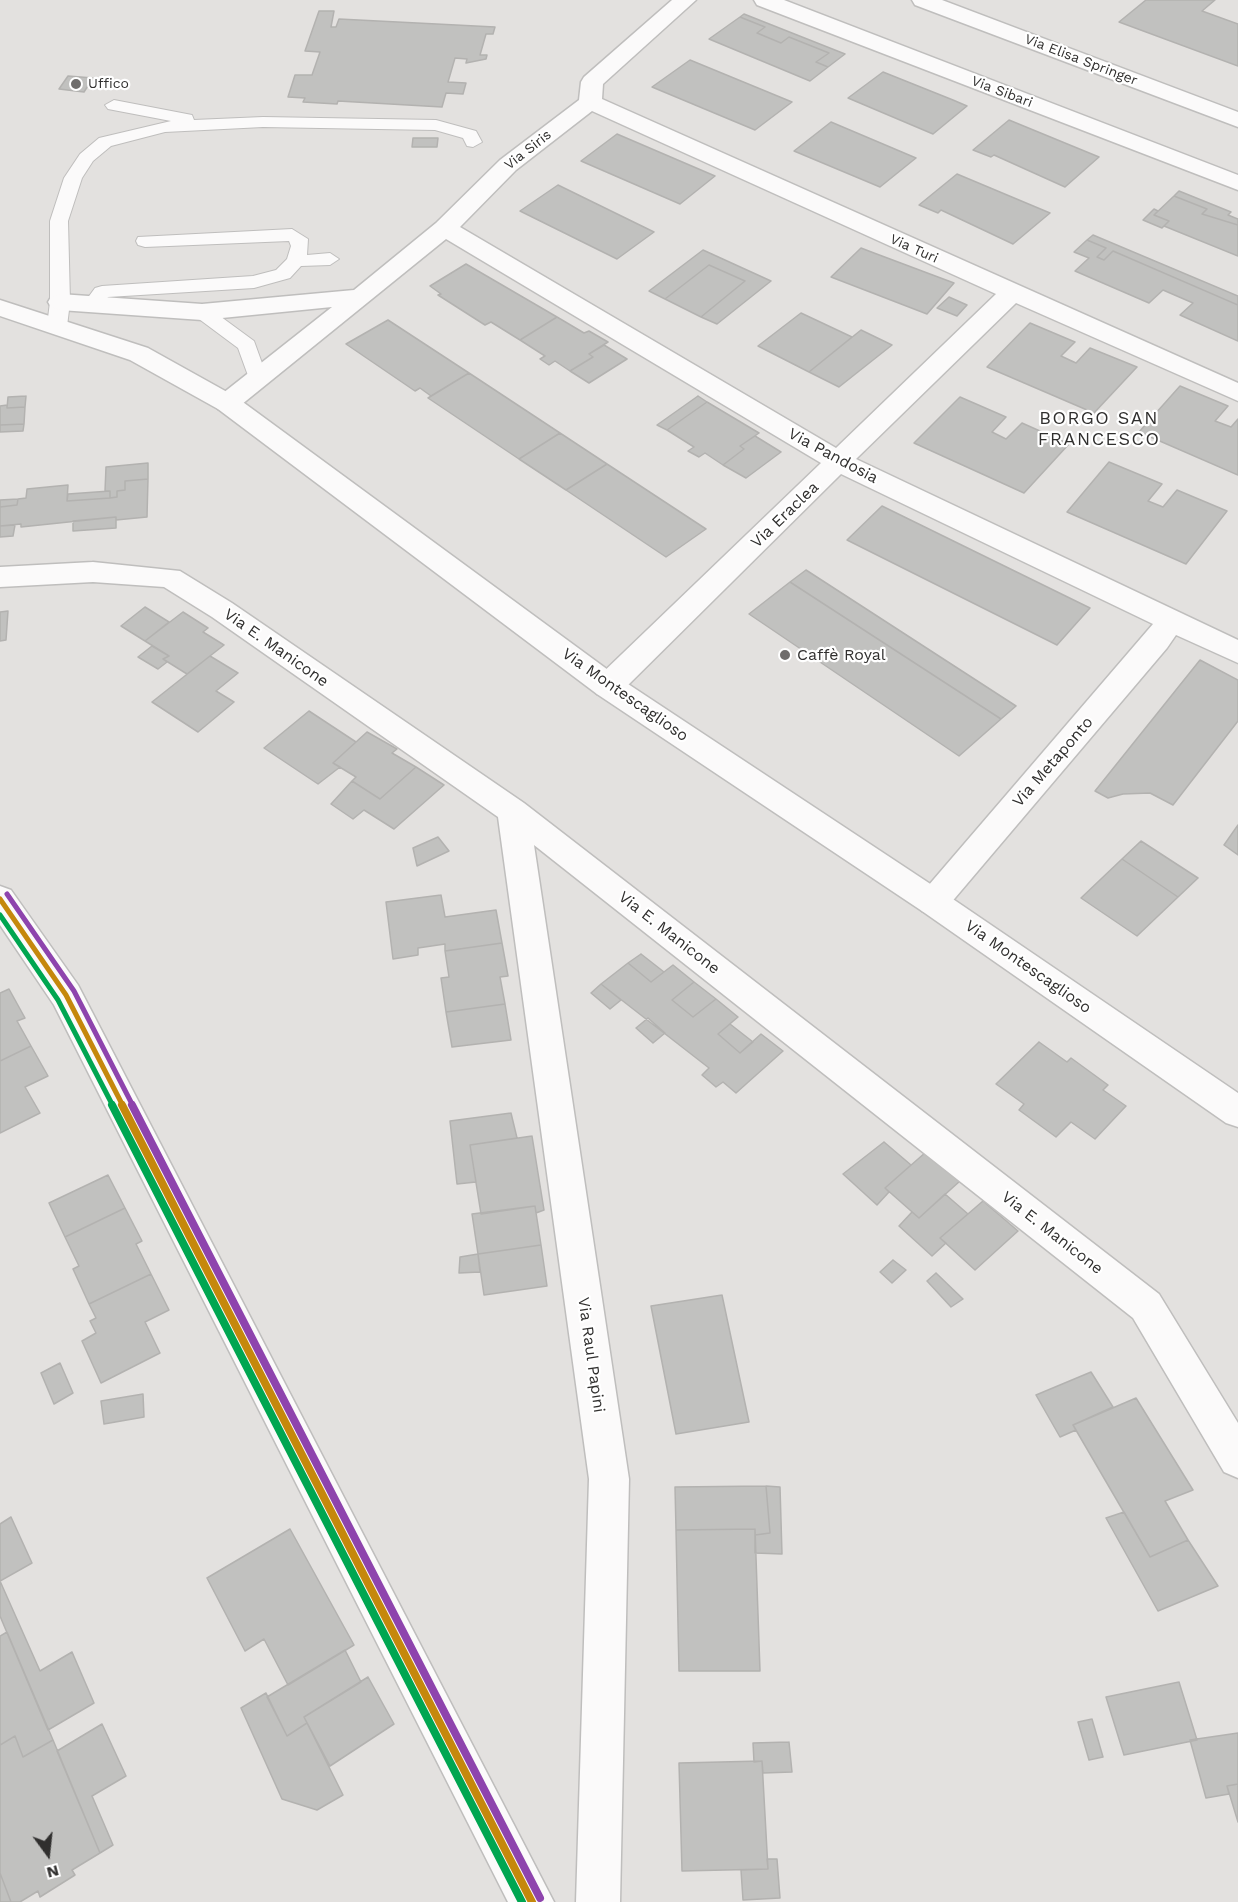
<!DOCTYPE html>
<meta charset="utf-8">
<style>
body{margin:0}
#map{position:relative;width:1238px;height:1902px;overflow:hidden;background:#e3e1df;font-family:"Work Sans",sans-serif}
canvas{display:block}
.north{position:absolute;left:18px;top:1824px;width:60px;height:60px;-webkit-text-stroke:4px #fff;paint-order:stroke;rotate:165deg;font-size:16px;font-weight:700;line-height:24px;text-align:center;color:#302f2e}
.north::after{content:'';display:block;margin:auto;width:21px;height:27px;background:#302f2e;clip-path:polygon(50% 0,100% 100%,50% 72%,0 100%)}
</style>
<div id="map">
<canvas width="1238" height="1902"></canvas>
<div class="north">N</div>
</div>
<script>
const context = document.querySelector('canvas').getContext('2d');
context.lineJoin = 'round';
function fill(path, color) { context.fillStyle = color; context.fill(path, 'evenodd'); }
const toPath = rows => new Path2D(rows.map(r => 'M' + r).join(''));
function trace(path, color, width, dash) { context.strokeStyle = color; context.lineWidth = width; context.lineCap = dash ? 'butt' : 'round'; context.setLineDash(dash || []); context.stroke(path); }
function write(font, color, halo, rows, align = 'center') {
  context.font = font + ' "Work Sans",sans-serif'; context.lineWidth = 4.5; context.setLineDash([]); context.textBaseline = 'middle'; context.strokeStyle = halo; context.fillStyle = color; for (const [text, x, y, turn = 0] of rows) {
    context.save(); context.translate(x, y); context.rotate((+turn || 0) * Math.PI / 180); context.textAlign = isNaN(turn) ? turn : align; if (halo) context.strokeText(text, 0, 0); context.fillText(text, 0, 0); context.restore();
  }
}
const building = toPath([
 [1146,0,1215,0,1202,11,1238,24,1238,66,1119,22,1146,0],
 [319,11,334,11,331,27,336,27,339,19,495,27,493,34,486,34,480,55,487,55,486,59,466,63,467,59,455,58,448,82,466,83,463,94,446,93,442,107,338,101,337,104,303,102,305,98,288,97,295,75,312,75,320,52,305,51,319,11],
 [744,14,845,54,828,67,816,62,829,53,789,37,781,43,757,33,765,27,740,17,744,14],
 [740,17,765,27,757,33,781,43,789,37,829,53,816,62,828,67,810,81,709,39,740,17],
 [690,60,792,102,755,130,652,87,690,60],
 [883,72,953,100,967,106,933,134,848,98,883,72],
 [68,76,93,78,84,92,59,89,68,76],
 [1009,120,1099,157,1065,187,994,155,991,157,973,150,1009,120],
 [831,122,916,158,880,187,794,151,831,122],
 [617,134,715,176,680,204,581,161,617,134],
 [413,138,438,138,437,147,412,147,413,138],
 [957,174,1050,213,1013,244,941,210,938,213,919,205,957,174],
 [558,185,654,232,617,259,520,211,558,185],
 [1179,191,1231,212,1228,215,1238,219,1238,225,1202,214,1207,209,1174,196,1179,191],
 [1174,196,1207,209,1202,214,1238,225,1238,256,1164,226,1169,221,1154,215,1174,196],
 [1154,209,1158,211,1154,215,1169,221,1162,228,1143,220,1154,209],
 [1093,235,1238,296,1238,305,1113,251,1104,260,1097,257,1106,248,1087,240,1093,235],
 [1087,240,1106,248,1097,257,1104,260,1113,251,1238,305,1238,341,1180,315,1193,303,1163,290,1149,303,1075,271,1089,258,1074,252,1087,240],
 [861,248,874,253,954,283,927,314,831,277,861,248],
 [703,250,771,281,717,324,701,317,745,281,709,265,665,299,649,291,703,250],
 [466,264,557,317,520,340,491,322,485,325,438,295,441,294,430,286,466,264],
 [709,265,745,281,701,317,665,299,709,265],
 [949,297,967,305,957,316,937,308,949,297],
 [801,313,852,337,809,372,758,346,801,313],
 [557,317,584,333,589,331,608,342,589,354,593,357,570,371,555,361,549,365,540,359,545,356,520,340,557,317],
 [388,320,469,373,431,396,420,388,415,391,346,344,388,320],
 [1030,323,1075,342,1061,356,1076,363,1090,348,1137,367,1094,413,987,367,1030,323],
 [861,330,892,345,839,387,809,372,861,330],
 [604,345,627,359,589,383,570,371,593,357,589,354,604,345],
 [469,373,560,433,519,459,428,398,469,373],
 [1180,386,1228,406,1215,421,1231,427,1238,419,1238,475,1139,432,1180,386],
 [26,396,25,407,7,408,8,397,26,396],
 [698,396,707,402,667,430,657,425,698,396],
 [960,397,1006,417,992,432,1006,439,1022,423,1069,444,1024,493,914,443,960,397],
 [707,402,759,433,740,446,744,449,723,465,705,453,699,457,688,451,694,447,667,430,707,402],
 [7,405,7,408,25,407,24,424,0,425,0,406,7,405],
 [24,424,23,431,0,432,0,425,24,424],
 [560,433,607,464,566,490,519,459,560,433],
 [755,436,781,452,746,478,723,465,744,449,740,446,755,436],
 [1109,462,1162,484,1148,501,1163,507,1177,490,1227,511,1186,564,1067,512,1109,462],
 [148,463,148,479,125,481,125,490,117,491,117,497,110,498,110,491,105,491,106,467,148,463],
 [607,464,706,529,666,557,566,490,607,464],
 [148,479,147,517,116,520,116,517,21,527,21,524,0,526,0,507,17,505,18,499,26,498,27,489,68,485,67,501,110,498,117,497,117,491,125,490,125,481,148,479],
 [110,491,110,498,67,501,68,494,110,491],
 [18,499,17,505,0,507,0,500,18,499],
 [882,506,1090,608,1057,645,847,540,882,506],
 [116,517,116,528,73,531,73,521,116,517],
 [15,525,13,536,0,537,0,526,15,525],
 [806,570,1016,706,1001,719,790,582,806,570],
 [790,582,1001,719,959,756,749,614,790,582],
 [145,607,169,622,145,641,121,626,145,607],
 [8,611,6,640,0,641,0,612,8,611],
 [183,612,208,628,203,632,224,645,187,674,163,659,169,656,145,641,183,612],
 [152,646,169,656,163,659,167,662,158,669,138,657,152,646],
 [210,656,238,673,216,691,234,702,198,732,152,702,210,656],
 [1200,660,1238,680,1238,721,1173,805,1150,793,1123,794,1108,798,1095,791,1200,660],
 [309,711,356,742,333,763,340,767,318,784,264,748,309,711],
 [367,732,397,749,392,753,416,767,380,799,352,781,356,777,333,763,367,732],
 [416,767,444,785,394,829,364,810,353,819,331,804,352,781,380,799,416,767],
 [1238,825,1238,855,1224,845,1238,825],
 [438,837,449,851,417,866,413,848,438,837],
 [1141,841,1198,878,1178,897,1122,859,1141,841],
 [1122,859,1178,897,1137,936,1081,898,1122,859],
 [441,895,445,917,496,910,502,943,445,951,445,944,418,948,418,955,393,959,386,902,441,895],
 [502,943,508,976,500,977,505,1004,446,1012,441,978,449,977,445,951,502,943],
 [641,954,664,972,651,982,628,963,641,954],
 [628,963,651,982,673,965,694,982,672,1000,693,1017,716,999,738,1017,718,1034,740,1053,761,1034,783,1051,736,1093,723,1082,716,1087,702,1075,709,1068,601,984,628,963],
 [694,982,716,999,693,1017,672,1000,694,982],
 [601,984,621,1000,610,1009,591,993,601,984],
 [9,989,25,1018,17,1021,31,1046,0,1061,0,993,9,989],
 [505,1004,511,1040,452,1047,446,1012,505,1004],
 [648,1018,665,1033,653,1043,636,1028,648,1018],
 [730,1024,753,1042,740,1053,718,1034,730,1024],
 [1039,1042,1067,1062,1071,1058,1108,1085,1103,1090,1126,1106,1095,1139,1071,1122,1056,1137,1019,1110,1024,1104,996,1084,1039,1042],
 [31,1046,48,1076,25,1087,40,1113,0,1133,0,1061,31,1046],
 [511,1113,517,1138,470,1145,476,1182,457,1184,450,1121,511,1113],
 [532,1136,544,1210,536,1213,535,1206,481,1214,470,1145,532,1136],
 [884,1142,911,1165,885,1188,889,1192,877,1205,843,1174,884,1142],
 [926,1152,960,1181,919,1218,885,1188,926,1152],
 [108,1175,125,1208,65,1237,49,1203,108,1175],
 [945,1194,968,1214,940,1238,946,1243,932,1256,899,1226,912,1212,919,1218,945,1194],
 [983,1201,1018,1231,975,1270,940,1238,983,1201],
 [535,1206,541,1245,478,1254,472,1214,535,1206],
 [125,1208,142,1241,136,1244,151,1274,89,1304,73,1269,79,1266,65,1237,125,1208],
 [541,1245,547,1286,484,1295,478,1254,541,1245],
 [478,1254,480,1272,459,1273,460,1257,478,1254],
 [893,1260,906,1270,892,1283,880,1272,893,1260],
 [936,1273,963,1299,951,1307,927,1281,936,1273],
 [151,1274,169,1310,145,1322,160,1353,101,1383,82,1341,96,1333,90,1321,96,1318,89,1304,151,1274],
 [722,1295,749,1422,676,1434,651,1306,722,1295],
 [60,1363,73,1393,54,1404,41,1373,60,1363],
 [1091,1372,1113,1407,1073,1425,1076,1430,1060,1437,1036,1395,1091,1372],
 [143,1394,144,1417,104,1424,101,1401,143,1394],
 [1136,1398,1193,1490,1165,1501,1188,1540,1150,1557,1073,1425,1136,1398],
 [766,1486,780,1487,782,1554,755,1553,755,1535,770,1533,766,1486],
 [766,1486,770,1533,755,1535,755,1529,676,1530,675,1487,766,1486],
 [1124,1512,1150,1557,1188,1540,1218,1586,1158,1611,1106,1518,1124,1512],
 [11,1517,32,1563,0,1581,0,1524,11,1517],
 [290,1529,354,1645,288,1685,264,1639,245,1651,207,1578,290,1529],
 [755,1529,760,1671,679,1671,676,1530,755,1529],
 [0,1581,40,1671,72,1652,94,1703,48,1730,0,1616,0,1581],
 [7,1632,53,1740,23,1757,15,1736,0,1745,0,1636,7,1632],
 [345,1650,361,1682,304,1717,307,1723,287,1736,267,1697,345,1650],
 [368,1677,394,1724,330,1766,304,1717,368,1677],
 [1179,1682,1197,1740,1124,1755,1106,1697,1179,1682],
 [266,1693,287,1736,307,1723,343,1795,317,1810,282,1799,241,1708,266,1693],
 [1092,1719,1103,1757,1089,1760,1078,1722,1092,1719],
 [102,1724,126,1776,92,1796,113,1845,100,1853,57,1751,102,1724],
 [1238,1733,1238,1784,1227,1786,1229,1794,1206,1798,1190,1740,1238,1733],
 [15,1736,23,1757,53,1740,100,1853,72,1870,75,1875,40,1897,38,1891,20,1902,11,1902,0,1873,0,1745,15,1736],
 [789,1742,792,1772,763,1773,762,1761,754,1762,753,1743,789,1742],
 [762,1761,768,1869,682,1871,679,1763,762,1761],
 [1238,1784,1238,1822,1227,1786,1238,1784],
 [767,1859,777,1859,780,1898,743,1900,741,1870,768,1869,767,1859],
 [0,1873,11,1902,0,1902,0,1873]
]);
fill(building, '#c1c1bf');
trace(building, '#b3b2b0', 1.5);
const service = toPath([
 [114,100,192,115,194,120,263,117,436,120,476,131,482,142,473,147,467,146,463,138,435,130,263,127,165,132,111,146,93,161,82,178,68,221,70,302,67,326,64,330,57,332,50,330,47,326,50,302,50,221,64,178,80,154,99,138,171,121,108,109,105,105,114,100],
 [292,229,308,239,307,255,330,253,339,259,330,265,301,266,290,278,254,288,108,297,101,307,94,309,84,303,95,288,102,286,253,276,276,270,287,259,291,246,289,241,145,247,138,245,136,241,138,237,292,229],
 [202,306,209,308,254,341,267,377,264,381,250,381,238,348,195,316,192,312,195,308,202,306]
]);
const minor = toPath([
 [672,0,696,0,603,84,602,99,1238,383,1238,401,1016,303,856,459,1238,640,1238,663,1176,635,1167,648,944,911,933,915,922,911,917,902,922,893,1153,624,841,474,619,694,608,697,597,694,593,686,597,678,821,463,446,239,236,409,227,411,218,409,214,403,218,397,332,307,202,320,60,310,51,307,48,302,51,297,60,294,202,304,354,290,436,223,500,160,579,100,581,82,584,77,672,0],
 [592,111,996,294,836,448,460,227,516,170,592,111],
 [754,0,784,0,1238,175,1238,190,757,5,754,0],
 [912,0,942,0,1238,112,1238,127,915,5,912,0],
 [93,562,180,571,232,603,524,803,1159,1294,1238,1423,1238,1478,1224,1472,1133,1318,534,845,629,1479,620,1902,576,1902,589,1479,498,817,212,617,164,587,93,582,0,587,0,567,93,562],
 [0,886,11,890,78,985,554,1902,508,1902,54,1005,0,925,0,886]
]);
const secondary = toPath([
 [0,300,148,348,236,397,619,678,944,893,1238,1093,1238,1127,1226,1123,922,911,597,694,218,409,130,360,0,316,0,300]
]);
trace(service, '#bfbebd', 2);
trace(minor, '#bfbebd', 3);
trace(secondary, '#bfbebd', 3);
fill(service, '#fbfafa');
fill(minor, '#fbfafa');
fill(secondary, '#fbfafa');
trace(toPath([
 [0,899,66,995,123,1106]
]), '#c5880c', 5);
trace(toPath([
 [122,1105,532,1902]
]), '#c5880c', 8);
trace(toPath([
 [0,915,58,1000,113,1106]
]), '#00a651', 5);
trace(toPath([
 [112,1105,522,1902]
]), '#00a651', 8);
trace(toPath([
 [7,894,74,991,133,1106]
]), '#8e44ad', 5);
trace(toPath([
 [132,1105,540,1898]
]), '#8e44ad', 8);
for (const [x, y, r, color] of [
 [76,84,6,"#6f6d6c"],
 [785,655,6,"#6f6d6c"]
]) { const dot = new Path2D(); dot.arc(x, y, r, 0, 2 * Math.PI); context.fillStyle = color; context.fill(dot); trace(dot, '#fff', 2); }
write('14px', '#302f2e', '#fff', [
 ["Via Elisa Springer",1081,60,21],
 ["Via Sibari",1002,92,21],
 ["Via Siris",528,150,-38],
 ["Via Turi",914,249,24]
]);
write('14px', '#302f2e', '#fff', [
 ["Uffico",88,84]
], 'left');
write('16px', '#302f2e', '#fff', [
 ["Via Pandosia",833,456,28],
 ["Via Eraclea",785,515,-44],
 ["Via E. Manicone",276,648,35],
 ["Via Montescaglioso",625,695,35],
 ["Via Metaponto",1053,762,-49],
 ["Via E. Manicone",669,933,38],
 ["Via Montescaglioso",1028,967,35],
 ["Via E. Manicone",1052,1233,38],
 ["Via Raul Papini",591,1355,82]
]);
write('16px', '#302f2e', '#fff', [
 ["Caffè Royal",797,655]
], 'left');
context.letterSpacing = '1.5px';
write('18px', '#302f2e', '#fff', [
 ["BORGO SAN",1099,419],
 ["FRANCESCO",1099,440]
]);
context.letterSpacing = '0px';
</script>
